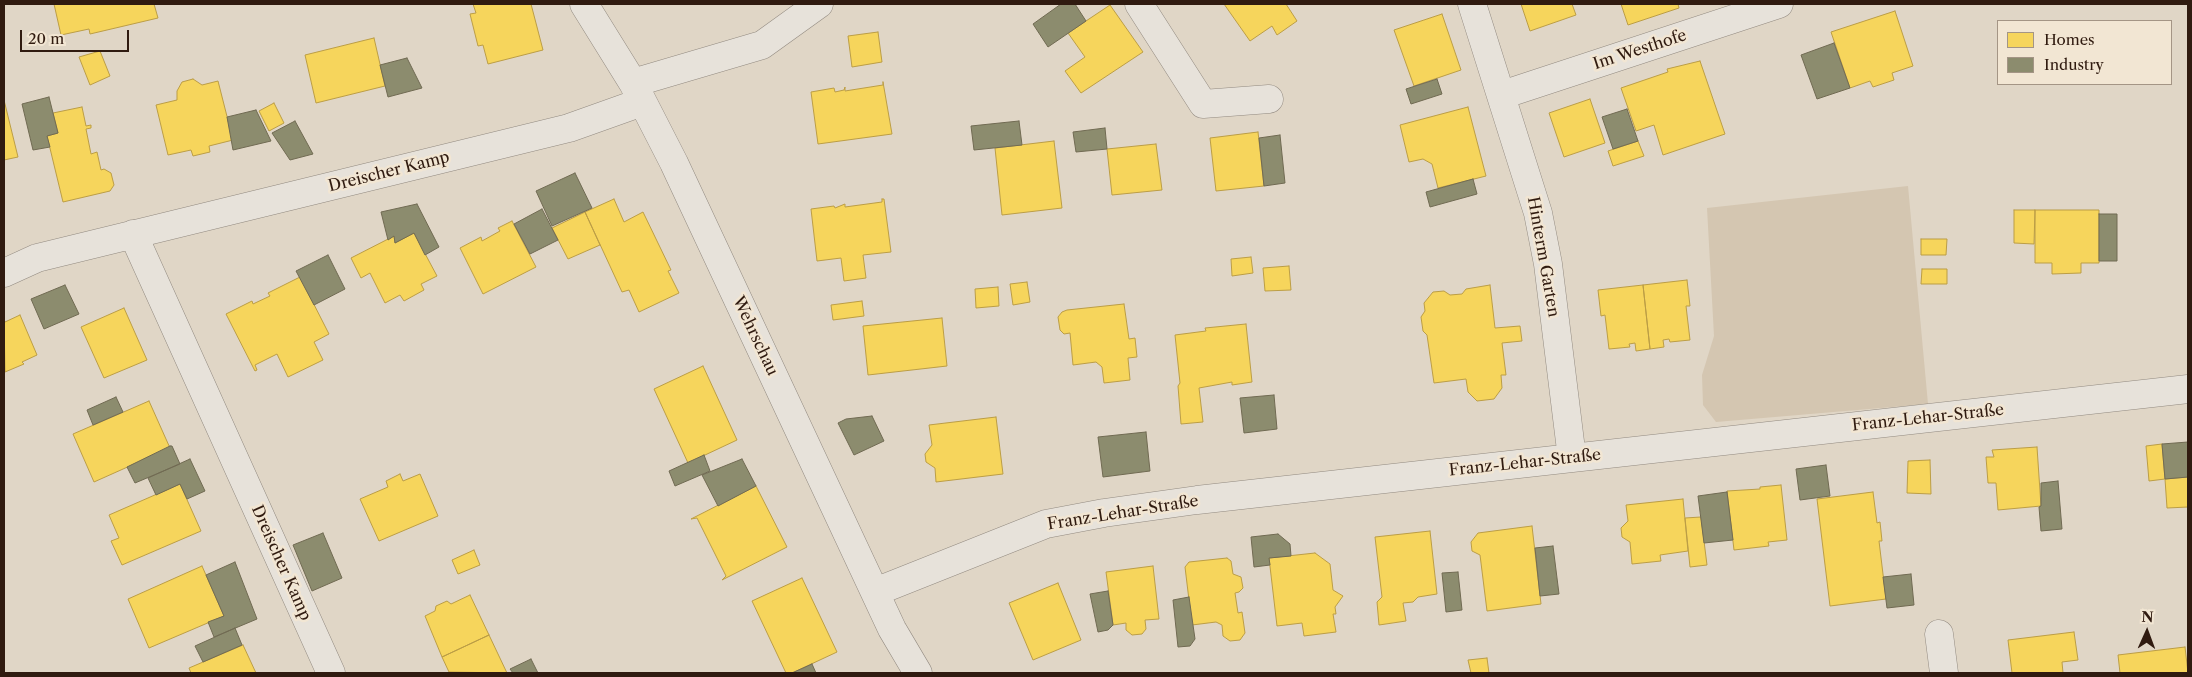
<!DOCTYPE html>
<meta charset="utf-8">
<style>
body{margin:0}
#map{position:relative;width:2192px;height:677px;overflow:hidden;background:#e0d6c6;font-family:"Libre Caslon Text",serif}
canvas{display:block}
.frame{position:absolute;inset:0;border:5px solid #301b10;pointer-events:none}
.legend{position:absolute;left:1997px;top:20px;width:175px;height:65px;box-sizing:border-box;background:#f2e6d3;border:1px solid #a49585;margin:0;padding:6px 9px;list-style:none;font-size:15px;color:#301b10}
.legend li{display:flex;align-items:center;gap:10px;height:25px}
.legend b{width:25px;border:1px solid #a49585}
.north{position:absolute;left:2122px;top:607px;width:50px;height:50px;-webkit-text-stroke:4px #f2e6d3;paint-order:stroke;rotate:2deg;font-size:14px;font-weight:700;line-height:20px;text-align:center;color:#301b10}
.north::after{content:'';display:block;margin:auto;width:18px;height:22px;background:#301b10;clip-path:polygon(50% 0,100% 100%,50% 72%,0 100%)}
.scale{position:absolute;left:20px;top:30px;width:109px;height:22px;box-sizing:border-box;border:2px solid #301b10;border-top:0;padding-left:6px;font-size:15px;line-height:18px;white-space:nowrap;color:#301b10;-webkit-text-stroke:4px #f2e6d3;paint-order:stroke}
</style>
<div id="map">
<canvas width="2192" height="677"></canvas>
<div class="frame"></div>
<ul class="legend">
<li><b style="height:14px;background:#f6d55c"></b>Homes</li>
<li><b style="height:14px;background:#8c8c6e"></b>Industry</li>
</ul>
<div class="north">N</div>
<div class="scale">20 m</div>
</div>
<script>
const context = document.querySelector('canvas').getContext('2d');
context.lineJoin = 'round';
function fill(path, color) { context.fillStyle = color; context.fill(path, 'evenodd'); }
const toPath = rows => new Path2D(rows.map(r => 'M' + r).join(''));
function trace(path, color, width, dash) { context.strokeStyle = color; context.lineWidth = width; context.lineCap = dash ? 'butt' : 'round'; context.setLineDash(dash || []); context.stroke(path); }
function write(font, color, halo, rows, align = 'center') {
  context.font = font + ' "Libre Caslon Text",serif'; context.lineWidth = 5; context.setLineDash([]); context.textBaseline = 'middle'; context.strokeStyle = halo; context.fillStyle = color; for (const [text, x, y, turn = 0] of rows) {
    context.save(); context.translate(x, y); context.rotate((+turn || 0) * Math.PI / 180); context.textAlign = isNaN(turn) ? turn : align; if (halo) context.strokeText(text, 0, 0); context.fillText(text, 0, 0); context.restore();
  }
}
fill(toPath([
 [1908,186,1928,404,1716,422,1703,405,1702,375,1714,336,1707,208]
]), '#d4c6b1');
const homes = toPath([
 [54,4,154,4,158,18,90,34,89,29,61,35,54,4],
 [473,4,531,4,543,50,488,64,483,45,478,46,470,14,476,13,473,4],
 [1224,4,1286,4,1297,21,1277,35,1272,26,1250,41,1224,4],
 [1521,4,1572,4,1576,15,1530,31,1521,4],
 [1621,4,1678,4,1679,8,1628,25,1621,4],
 [1110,5,1143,52,1081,93,1065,71,1085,57,1068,33,1110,5],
 [1895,11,1913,66,1892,73,1894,80,1873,87,1870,81,1850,88,1831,32,1895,11],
 [1442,14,1461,70,1414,86,1394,30,1442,14],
 [878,32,882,62,852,67,848,36,878,32],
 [374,38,385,86,316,103,305,55,374,38],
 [100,51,110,76,90,85,79,57,100,51],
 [1700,61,1725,134,1663,155,1654,125,1636,131,1621,88,1668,72,1667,69,1700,61],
 [193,79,202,85,218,81,233,140,209,146,210,152,193,156,191,150,168,155,156,105,177,100,177,91,182,82,193,79],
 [883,82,892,134,818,144,811,92,834,88,835,92,844,90,845,87,845,91,883,85,883,82],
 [1590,99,1605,143,1564,157,1549,113,1590,99],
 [4,100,18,157,4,160,4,100],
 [274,103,284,123,269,131,259,111,274,103],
 [82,107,86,126,91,125,91,128,86,129,91,154,97,152,101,170,104,169,111,173,114,185,110,191,63,202,47,136,58,133,53,113,82,107],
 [1468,107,1486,176,1438,188,1432,164,1423,159,1409,162,1400,125,1468,107],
 [1258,132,1264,186,1216,191,1210,138,1258,132],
 [1054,141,1062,208,1002,215,995,148,1054,141],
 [1638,141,1644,156,1613,166,1608,151,1638,141],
 [1156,144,1162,190,1112,195,1107,149,1156,144],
 [614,199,624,222,643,212,671,270,668,271,679,293,639,312,629,290,622,292,585,212,614,199],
 [882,199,884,199,891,252,863,255,866,278,844,281,841,258,817,261,811,209,834,206,835,208,845,204,845,207,882,202,882,199],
 [2014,210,2035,210,2034,244,2014,243,2014,210],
 [2035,210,2099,210,2099,263,2081,263,2081,273,2052,274,2052,263,2035,263,2035,210],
 [585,212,600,245,568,259,552,228,585,212],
 [512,221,536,267,483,294,460,248,481,237,482,241,500,231,498,228,512,221],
 [414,233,437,276,421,284,424,290,404,301,400,295,385,303,370,273,361,278,351,258,394,236,395,243,414,233],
 [1921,239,1947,239,1946,255,1921,255,1921,239],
 [1251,257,1253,273,1232,276,1231,259,1251,257],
 [1289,266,1291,290,1265,291,1263,268,1289,266],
 [1922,269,1947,269,1947,284,1921,284,1922,269],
 [300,277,329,334,314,342,323,360,288,377,277,354,255,365,257,370,255,371,226,314,252,301,253,304,270,296,268,293,300,277],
 [1687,280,1690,306,1686,306,1690,340,1670,342,1669,339,1663,340,1664,347,1650,349,1643,285,1687,280],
 [1027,282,1030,302,1013,305,1010,284,1027,282],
 [1490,285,1495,328,1520,326,1522,341,1502,343,1506,375,1501,375,1502,388,1494,399,1477,401,1468,392,1466,379,1434,383,1427,335,1423,331,1421,317,1425,311,1424,303,1433,292,1444,291,1450,295,1462,294,1466,289,1490,285],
 [1643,285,1650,349,1636,351,1635,343,1629,344,1630,347,1609,349,1605,315,1601,316,1598,290,1643,285],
 [998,287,999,306,976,308,975,289,998,287],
 [862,301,864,316,833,320,831,305,862,301],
 [1124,304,1129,339,1135,338,1137,357,1128,358,1130,380,1104,383,1102,367,1096,362,1073,365,1070,333,1064,334,1060,330,1058,317,1062,312,1067,310,1124,304],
 [124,308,147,360,104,378,81,327,124,308],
 [20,315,37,355,22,362,24,364,5,372,4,320,5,322,20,315],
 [942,318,947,366,868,375,863,326,942,318],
 [1246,324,1252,382,1232,385,1232,382,1199,388,1203,422,1181,424,1178,386,1180,383,1175,335,1206,331,1205,328,1246,324],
 [703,366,737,440,688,463,654,389,703,366],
 [149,401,170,448,94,482,73,434,149,401],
 [996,417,1003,474,936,482,935,468,926,462,925,454,932,445,929,425,996,417],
 [2162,444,2165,479,2149,481,2146,446,2162,444],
 [2037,447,2041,506,1998,510,1996,483,1988,483,1986,457,1994,457,1992,450,2037,447],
 [1930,460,1931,494,1907,493,1908,461,1930,460],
 [400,474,403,481,420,474,438,516,379,541,360,499,388,487,386,481,400,474],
 [2188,477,2188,507,2167,508,2165,479,2188,477],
 [180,484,201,531,122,565,111,541,119,538,109,515,180,484],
 [1781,485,1787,540,1768,542,1769,546,1734,550,1727,491,1760,489,1760,487,1781,485],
 [756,486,787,547,722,580,726,576,697,518,691,519,756,486],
 [1873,492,1877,523,1880,522,1882,541,1879,541,1886,599,1830,606,1817,499,1873,492],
 [1683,499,1688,551,1660,555,1661,561,1632,564,1630,542,1622,537,1621,528,1628,521,1626,505,1683,499],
 [1701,517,1707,565,1690,567,1685,518,1701,517],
 [1532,526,1541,604,1487,611,1480,555,1472,551,1471,542,1478,533,1532,526],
 [1430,531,1437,594,1418,597,1413,602,1403,603,1406,621,1379,625,1377,602,1382,597,1375,537,1430,531],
 [474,550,480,565,458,574,452,560,474,550],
 [1315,553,1330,564,1333,590,1343,596,1335,607,1336,614,1333,614,1336,632,1304,636,1302,623,1277,626,1269,558,1315,553],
 [1227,558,1231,561,1233,574,1241,577,1243,588,1239,592,1235,593,1238,613,1242,612,1245,633,1240,640,1230,641,1223,636,1222,625,1216,622,1192,625,1185,567,1189,562,1227,558],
 [202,566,224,616,149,648,128,599,202,566],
 [1153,566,1159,619,1145,620,1146,629,1142,634,1132,635,1126,630,1126,623,1113,625,1106,572,1153,566],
 [802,578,837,652,792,673,786,673,752,601,802,578],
 [1058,583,1081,640,1033,660,1009,603,1058,583],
 [470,595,489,635,442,657,425,616,435,611,436,606,447,601,451,604,470,595],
 [2074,632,2078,660,2062,662,2063,673,2012,673,2008,640,2074,632],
 [489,635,507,673,449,672,442,657,489,635],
 [243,645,256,673,191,673,189,668,243,645],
 [2185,647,2188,673,2120,673,2118,655,2185,647],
 [1487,658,1489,673,1471,673,1468,660,1487,658]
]);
fill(homes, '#f6d55c');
trace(homes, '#bb9d45', 1);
const industry = toPath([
 [1061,4,1075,4,1086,21,1048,47,1033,24,1061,4],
 [1834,43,1850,88,1817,99,1801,55,1834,43],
 [407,58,422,88,388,97,380,65,407,58],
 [1437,79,1442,94,1411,104,1406,89,1437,79],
 [49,97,58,133,47,136,50,147,33,150,22,104,49,97],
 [1627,109,1638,141,1613,149,1602,117,1627,109],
 [256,110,271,141,233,150,227,117,256,110],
 [295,121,313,154,290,160,272,133,295,121],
 [1019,121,1022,145,974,150,971,126,1019,121],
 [1105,128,1107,149,1076,152,1073,132,1105,128],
 [1280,135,1285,183,1264,186,1259,138,1280,135],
 [575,173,592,208,552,226,536,191,575,173],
 [1473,179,1477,194,1430,207,1426,192,1473,179],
 [417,204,439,247,425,255,414,233,395,243,394,236,388,240,381,212,417,204],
 [542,209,558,240,530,254,514,224,542,209],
 [2099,214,2117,214,2117,261,2099,261,2099,214],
 [328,255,345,289,314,305,296,271,328,255],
 [65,285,79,314,44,329,31,299,65,285],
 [1274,395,1277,429,1244,433,1240,398,1274,395],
 [116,397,123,412,93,425,87,410,116,397],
 [872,416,884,441,854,455,838,423,846,419,872,416],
 [1146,432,1150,471,1103,477,1098,437,1146,432],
 [2188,442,2188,477,2165,479,2162,444,2188,442],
 [170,446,172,446,180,464,135,483,127,467,170,446],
 [704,455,710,471,675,486,669,471,704,455],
 [190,459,205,491,187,499,180,484,156,495,148,478,190,459],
 [742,459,756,486,718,506,702,475,742,459],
 [1826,465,1830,496,1800,500,1796,469,1826,465],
 [2058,481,2062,529,2041,531,2039,507,2041,506,2041,483,2058,481],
 [1727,492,1733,540,1704,543,1698,496,1727,492],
 [323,533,342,578,312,591,293,545,323,533],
 [1278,534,1290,544,1291,556,1269,558,1270,565,1254,567,1251,537,1278,534],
 [1553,546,1559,594,1540,596,1535,548,1553,546],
 [235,562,257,619,214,637,208,622,224,616,206,575,235,562],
 [1458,572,1462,610,1446,612,1442,573,1458,572],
 [1911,574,1914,605,1887,608,1883,577,1911,574],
 [1108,591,1113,625,1108,630,1098,632,1090,594,1108,591],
 [1189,597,1195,639,1190,646,1178,647,1173,600,1189,597],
 [235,628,242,645,203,662,195,646,235,628],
 [531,659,538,673,513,673,510,669,531,659],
 [812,664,816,673,792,673,812,664]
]);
fill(industry, '#8c8c6e');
trace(industry, '#706a52', 1);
const street = toPath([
 [584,4,633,83,674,163,892,629,918,673],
 [1139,4,1203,104,1269,99],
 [1472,4,1538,213,1548,264,1572,458],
 [633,83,762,45,819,4],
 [1502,95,1779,4],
 [133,234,331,673],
 [4,273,37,258,569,128,642,102],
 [875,592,1046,524,1104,513,1197,500,2188,389],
 [1939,634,1944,673]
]);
trace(street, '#928a80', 29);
trace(street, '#e7e2da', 28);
write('16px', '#301b10', '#f2e6d3', [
 ["Im Westhofe",1640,50,-18],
 ["Dreischer Kamp",389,172,-14],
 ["Hinterm Garten",1543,257,80],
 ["Wehrschau",755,336,65],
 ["Franz-Lehar-Straße",1928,418,-6],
 ["Franz-Lehar-Straße",1525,463,-6],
 ["Franz-Lehar-Straße",1123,513,-9],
 ["Dreischer Kamp",281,563,66]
]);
</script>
